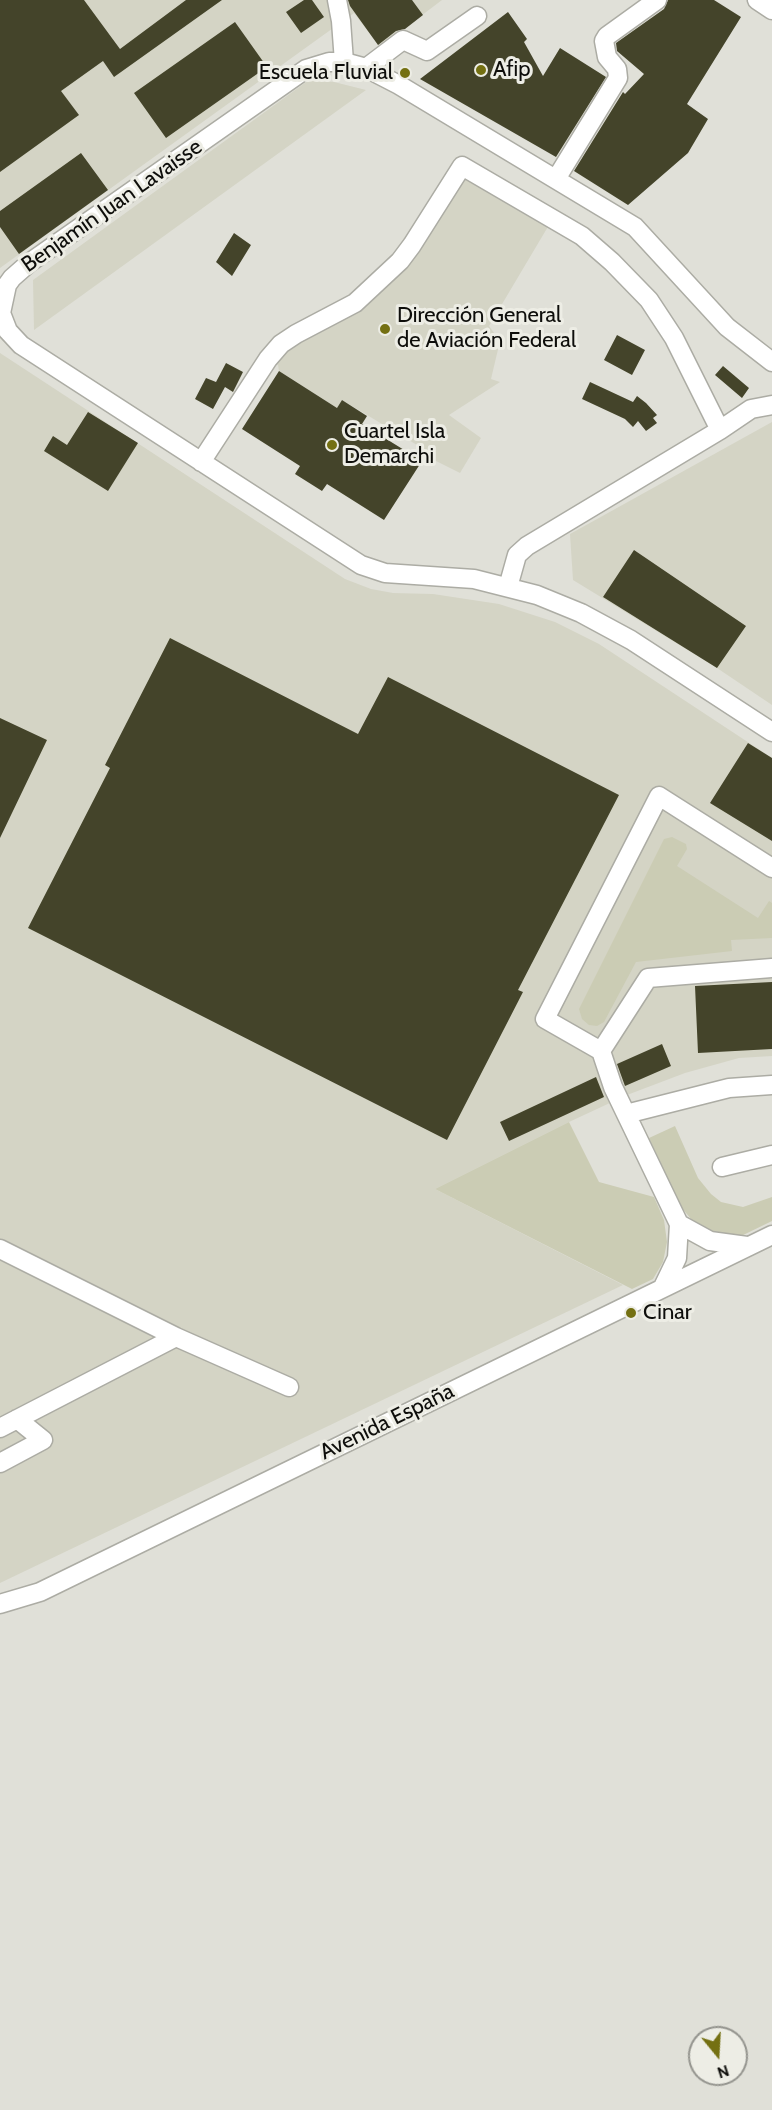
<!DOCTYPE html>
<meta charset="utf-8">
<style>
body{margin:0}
#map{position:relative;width:772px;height:2110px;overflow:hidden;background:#e0e0d8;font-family:Cabin,sans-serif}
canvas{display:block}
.north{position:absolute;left:688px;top:2026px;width:60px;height:60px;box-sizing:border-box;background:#edede5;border:2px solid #94948e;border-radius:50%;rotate:162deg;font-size:16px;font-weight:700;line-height:24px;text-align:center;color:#0e0e0b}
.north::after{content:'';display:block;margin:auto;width:21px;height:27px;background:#747012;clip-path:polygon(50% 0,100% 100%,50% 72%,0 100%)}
</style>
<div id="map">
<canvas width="772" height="2110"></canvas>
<div class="north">N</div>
</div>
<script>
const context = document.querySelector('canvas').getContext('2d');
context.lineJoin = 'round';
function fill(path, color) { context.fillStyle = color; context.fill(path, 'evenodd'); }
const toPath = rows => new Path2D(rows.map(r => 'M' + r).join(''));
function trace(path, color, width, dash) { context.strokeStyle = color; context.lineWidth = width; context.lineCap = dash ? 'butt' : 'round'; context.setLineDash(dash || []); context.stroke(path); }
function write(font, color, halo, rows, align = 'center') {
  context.font = font + ' Cabin,sans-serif'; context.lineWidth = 6; context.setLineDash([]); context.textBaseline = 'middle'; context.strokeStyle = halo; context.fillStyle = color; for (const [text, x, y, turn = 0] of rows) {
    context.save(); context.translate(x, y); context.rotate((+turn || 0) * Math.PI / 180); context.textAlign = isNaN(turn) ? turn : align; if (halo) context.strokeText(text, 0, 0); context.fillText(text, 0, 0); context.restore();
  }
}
fill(toPath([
 [0,0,442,0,380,47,354,13,0,268],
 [309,80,334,82,366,90,34,330,33,280],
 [451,172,549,225,489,326,500,341,491,379,500,382,449,415,481,438,460,473,432,459,432,454,342,400,337,408,279,371,278,365,263,355,277,339,292,326,351,297,398,255],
 [0,353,345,579,371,589,393,593,433,594,499,604,555,622,599,644,772,758,772,1056,739,1058,685,1073,627,1095,569,1122,435,1189,623,1285,0,1583],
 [772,422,772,705,717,668,573,580,570,534]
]), '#d4d4c5');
fill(toPath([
 [672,837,686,844,687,849,677,866,758,918,769,901,772,903,772,938,731,940,732,951,636,962,604,1022,597,1026,589,1025,582,1019,579,1009,664,839],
 [569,1122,599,1182,654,1197,664,1220,667,1242,663,1262,653,1279,632,1289,435,1189],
 [675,1126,698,1178,711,1194,721,1202,743,1207,772,1197,772,1221,737,1238,713,1233,697,1226,681,1207,649,1138]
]), '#cbccb4');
fill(toPath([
 [0,0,84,0,120,49,186,0,222,0,114,77,103,61,61,91,79,115,0,172],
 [304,0,312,0,324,17,301,33,286,12],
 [348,0,412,0,423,15,405,29,396,31,378,45,350,6],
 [668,0,714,0,741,17,687,104,708,119,688,153,628,205,574,171,623,92,625,94,644,74,617,51,616,43,664,9],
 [508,12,527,39,524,42,543,76,560,48,606,77,556,157,420,79],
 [235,22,267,67,166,138,134,93],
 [81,153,108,190,19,254,0,227,0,211],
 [234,233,251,245,232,276,216,262],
 [617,335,645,350,632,375,604,360],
 [226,363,243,372,233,392,225,387,213,409,195,399,206,378,216,382],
 [723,366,749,388,742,398,715,375],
 [279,371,337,408,342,400,367,416,362,424,422,461,384,520,327,484,322,491,295,474,300,466,242,429],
 [590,382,633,402,637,396,646,403,657,415,653,418,657,423,646,431,638,421,633,427,625,419,582,399],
 [88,412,138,443,108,491,44,451,53,436,67,445],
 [634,550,746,626,717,668,603,597],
 [170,638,358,734,388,677,619,795,518,990,523,992,447,1140,28,928,110,768,105,765],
 [0,718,47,740,0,838],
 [748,743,772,758,772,841,710,803],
 [772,982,772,1049,698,1053,695,986],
 [662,1044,671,1066,625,1086,617,1064],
 [596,1077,604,1097,509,1141,500,1122]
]), '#44442a');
const minor = toPath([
 [337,0,341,21,344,62],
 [757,0,772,10],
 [366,68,403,40,427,51,477,16],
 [556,179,618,78,617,69,607,57,604,41,607,36,657,0],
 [772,362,727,327,635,227,399,85,366,68,344,62,329,62,306,69,29,263,12,278,7,285,1,313,8,331,21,345,361,565,385,573,474,579,537,595,581,613,631,640,772,732],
 [201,462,268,359,281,344,296,334,355,303,400,261,412,245,462,166,582,236,612,262,649,300,674,338,720,430],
 [508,587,517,555,527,546,720,430,751,409,772,405],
 [601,1051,648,978,772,968],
 [626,1114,729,1088,772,1085],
 [722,1167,772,1155],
 [679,1224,710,1241,747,1246],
 [0,1249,176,1337,289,1387],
 [663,1287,677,1258,679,1224,613,1087,601,1051,545,1019,659,796,772,868],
 [0,1428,176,1337],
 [0,1463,43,1440,17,1419],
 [0,1604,40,1592,772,1235]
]);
trace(minor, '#acaca4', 21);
trace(minor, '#fff', 18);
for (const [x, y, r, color] of [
 [481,70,6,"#747012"],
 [405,73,6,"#747012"],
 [385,329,6,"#747012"],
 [332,445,6,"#747012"],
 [631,1313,6,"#747012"]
]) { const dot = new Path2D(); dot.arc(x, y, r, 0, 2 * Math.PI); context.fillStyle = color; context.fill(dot); trace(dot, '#edede5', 2); }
write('22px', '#0e0e0b', '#edede5', [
 ["Afip",493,70],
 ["Escuela Fluvial",393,73,"right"],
 ["Dirección General",397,316],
 ["de Aviación Federal",397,341],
 ["Cuartel Isla",344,432],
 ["Demarchi",344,457],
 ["Cinar",643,1313]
], 'left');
write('22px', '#0e0e0b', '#edede5', [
 ["Benjamín Juan Lavaisse",112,206,-35],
 ["Avenida España",387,1422,-26]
]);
</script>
